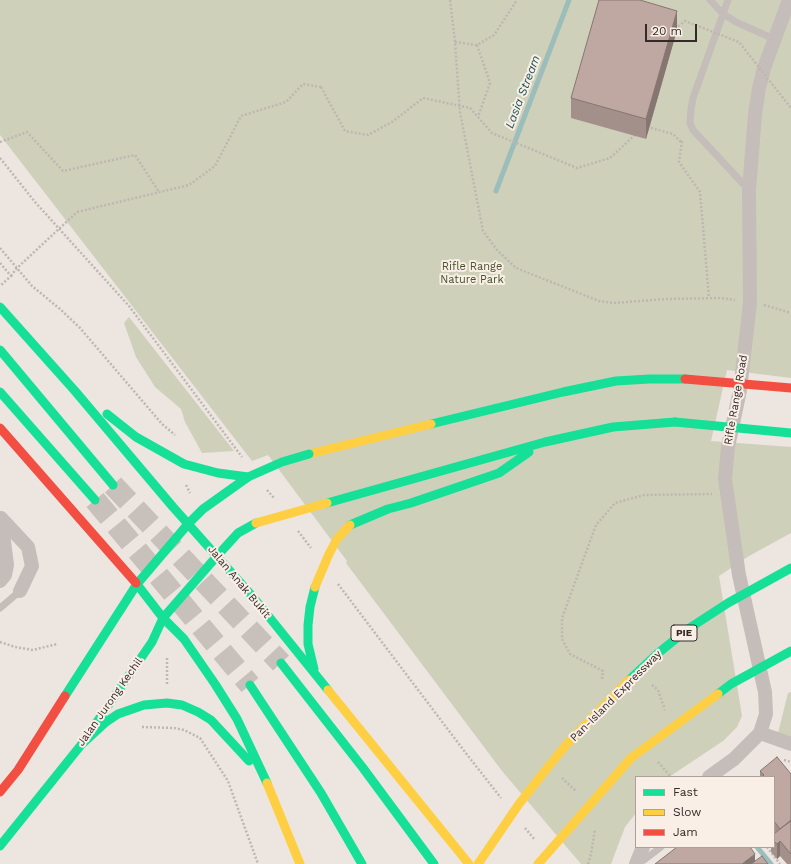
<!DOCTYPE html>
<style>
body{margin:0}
#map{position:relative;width:791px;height:864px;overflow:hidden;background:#ece5e0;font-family:"Work Sans",sans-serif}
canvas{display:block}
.legend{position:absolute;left:635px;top:776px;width:140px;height:72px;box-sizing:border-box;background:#f9efe7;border:1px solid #aba09a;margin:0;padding:5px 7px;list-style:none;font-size:12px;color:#352a27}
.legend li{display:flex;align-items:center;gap:8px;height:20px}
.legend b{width:20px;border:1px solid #aba09a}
.scale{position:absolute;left:645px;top:24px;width:52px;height:18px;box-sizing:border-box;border:2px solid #352a27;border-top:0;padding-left:5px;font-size:12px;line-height:14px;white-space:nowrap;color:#352a27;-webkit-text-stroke:3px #f9efe7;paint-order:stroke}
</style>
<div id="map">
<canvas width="791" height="864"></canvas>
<ul class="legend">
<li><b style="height:5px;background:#16e098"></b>Fast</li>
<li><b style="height:5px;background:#ffcf43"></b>Slow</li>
<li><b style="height:5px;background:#f24e42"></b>Jam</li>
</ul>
<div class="scale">20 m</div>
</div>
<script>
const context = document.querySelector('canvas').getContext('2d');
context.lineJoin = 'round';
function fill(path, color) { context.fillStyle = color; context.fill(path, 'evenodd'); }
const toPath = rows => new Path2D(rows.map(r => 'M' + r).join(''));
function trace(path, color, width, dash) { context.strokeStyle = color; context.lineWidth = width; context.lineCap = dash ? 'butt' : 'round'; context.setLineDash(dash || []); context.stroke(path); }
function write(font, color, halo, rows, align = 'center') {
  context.font = font + ' "Work Sans",sans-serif'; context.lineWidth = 4; context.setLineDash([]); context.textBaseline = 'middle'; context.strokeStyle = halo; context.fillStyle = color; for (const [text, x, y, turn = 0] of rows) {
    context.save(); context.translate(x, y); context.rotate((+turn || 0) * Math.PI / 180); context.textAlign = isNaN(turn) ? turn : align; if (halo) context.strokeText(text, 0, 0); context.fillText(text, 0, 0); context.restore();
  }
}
fill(toPath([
 [0,0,791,0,791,378,727,370,711,441,791,447,791,533,749,556,719,576,742,716,737,727,723,741,669,777,636,777,636,813,625,827,611,864,581,864,502,771,346,563,347,561,268,455,252,461,0,135],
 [129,317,234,451,202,453,185,422,181,409,155,387,136,357,124,323],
 [791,692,791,742,777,737,788,693]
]), '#cfd0ba');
trace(toPath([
 [496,191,569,0],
 [757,847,771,864]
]), '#9cbeba', 5);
trace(toPath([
 [113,485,281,663],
 [95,500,250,685]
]), '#c7c0bb', 22, [22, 11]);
trace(toPath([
 [450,0,455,42,460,112,483,231,497,250,516,268,599,301,614,303,666,299,721,298,735,300],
 [455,42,477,45,494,35,517,0],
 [477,45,490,83,478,117],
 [647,127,673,134,681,142],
 [682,141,679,162,700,192,709,298],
 [0,142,27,132,63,171,135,155,159,192],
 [0,158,35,202,129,306,242,457],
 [77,212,189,185,215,166,241,116,286,102,303,84,321,87],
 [0,248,32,286,60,309,80,328,162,424,175,435],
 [0,263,11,276,0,286],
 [764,305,791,313],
 [186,485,190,493],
 [267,490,274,498],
 [298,531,311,548],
 [338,584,465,752,501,798],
 [0,642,15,647,33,650,57,644],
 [602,679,603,671,570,654,562,639,562,618,596,525,615,503,644,495,712,494],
 [167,684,167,658],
 [652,685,658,690,665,710],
 [142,727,174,728,184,730,200,738,228,781,258,864],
 [784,760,791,762],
 [658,762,671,777],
 [562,778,576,791],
 [525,828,535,840],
 [767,847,780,864],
 [588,864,591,854,595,829]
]), '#beb6b1', 2.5, [2, 2]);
trace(toPath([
 [710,0,722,13,736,22,774,39],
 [728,0,693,98,691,109,690,123,693,130,748,189],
 [0,608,20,591],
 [644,860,661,847]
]), '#c5bdb9', 7);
trace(toPath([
 [1,518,28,547,32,566,20,591],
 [0,581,5,575,7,565,1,518],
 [760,733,791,744],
 [709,777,734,759,760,733,766,714,765,692,739,575,725,479,728,447,740,390,750,303,749,190,755,114,759,88,764,68,789,0],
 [636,864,643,847]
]), '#c5bdb9', 14);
trace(toPath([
 [0,307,75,391,173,507,253,597,328,690],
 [0,350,113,485],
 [0,392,95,500],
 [107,414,136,437,184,464,218,473,248,477],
 [431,424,563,392,616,381,649,379,685,379],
 [327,503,545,442,613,427,675,422],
 [188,524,203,509,248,477],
 [350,525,388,509,411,503,499,473,529,452],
 [217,556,238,533,256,523],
 [136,583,163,618,184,639,215,684,237,719,267,783],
 [281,663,363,768,434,864],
 [314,669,308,644,308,625,310,607,315,587],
 [250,685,321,793,362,864],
 [65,696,137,584,188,524],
 [81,745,106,722,118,714,144,705,167,703,182,705,198,712,211,720,249,761],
 [0,846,81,745,152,642,163,618,217,556]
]), '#16e098', 9);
trace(toPath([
 [309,454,431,424],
 [328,690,469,864],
 [267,783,300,864]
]), '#ffcf43', 9);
trace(toPath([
 [0,428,136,583],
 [0,792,18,770,65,696]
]), '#f24e42', 9);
trace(toPath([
 [675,29,685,21,739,42,791,108],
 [321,87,345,131,368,135,392,122,423,98,470,108,492,133,577,168,610,158,637,133],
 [11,276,16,269,77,212]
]), '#beb6b1', 2.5, [2, 2]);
trace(toPath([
 [675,422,791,433],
 [248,477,282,462,309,454],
 [629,680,657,654,688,629,728,603,791,568],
 [718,694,731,684,791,651]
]), '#16e098', 9);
trace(toPath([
 [256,523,327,503],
 [315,587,329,554,337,539,350,525],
 [478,864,519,804,548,767,567,744,629,680],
 [538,864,631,758,718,694]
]), '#ffcf43', 9);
trace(toPath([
 [685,379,791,388]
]), '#f24e42', 9);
fill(toPath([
 [677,30,646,139,571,118,571,98],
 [760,771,791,774,791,864,787,864,780,856,777,859,771,852,771,847,774,847,774,834,775,833,774,832,774,777,760,777]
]), '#a4908b');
fill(toPath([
 [677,11,677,30,646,139,646,119],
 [780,841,780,856,777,859,777,844],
 [755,854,755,864,742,864]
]), '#867671');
const building = toPath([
 [599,0,640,0,677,11,646,119,571,98,599,0],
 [777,757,791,774,791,821,780,829,774,821,774,777,762,777,764,775,760,771,777,757],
 [791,820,791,854,780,841,777,844,774,841,774,834,791,820],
 [677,847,750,847,755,854,742,864,655,864,677,847],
 [762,856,768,864,751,864,762,856]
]);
fill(building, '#bfa8a2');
trace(building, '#867671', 1);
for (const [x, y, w] of [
 [684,633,26]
]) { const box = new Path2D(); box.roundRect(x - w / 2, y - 8, w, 16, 3); context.fillStyle = '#f9efe7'; context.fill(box); trace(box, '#352a27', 1); }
write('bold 10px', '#352a27', null, [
 ["PIE",684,633]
]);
write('11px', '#48532c', '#f9efe7', [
 ["Rifle Range",472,267],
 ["Nature Park",472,280]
]);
write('11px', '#352a27', '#f9efe7', [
 ["Rifle Range Road",736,400,-80],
 ["Jalan Anak Bukit",239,582,50],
 ["Pan-Island Expressway",616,696,-45],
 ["Jalan Jurong Kechil",110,702,-55]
]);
write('italic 12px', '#1e5554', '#f9efe7', [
 ["Lasia Stream",523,92,-69]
]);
</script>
